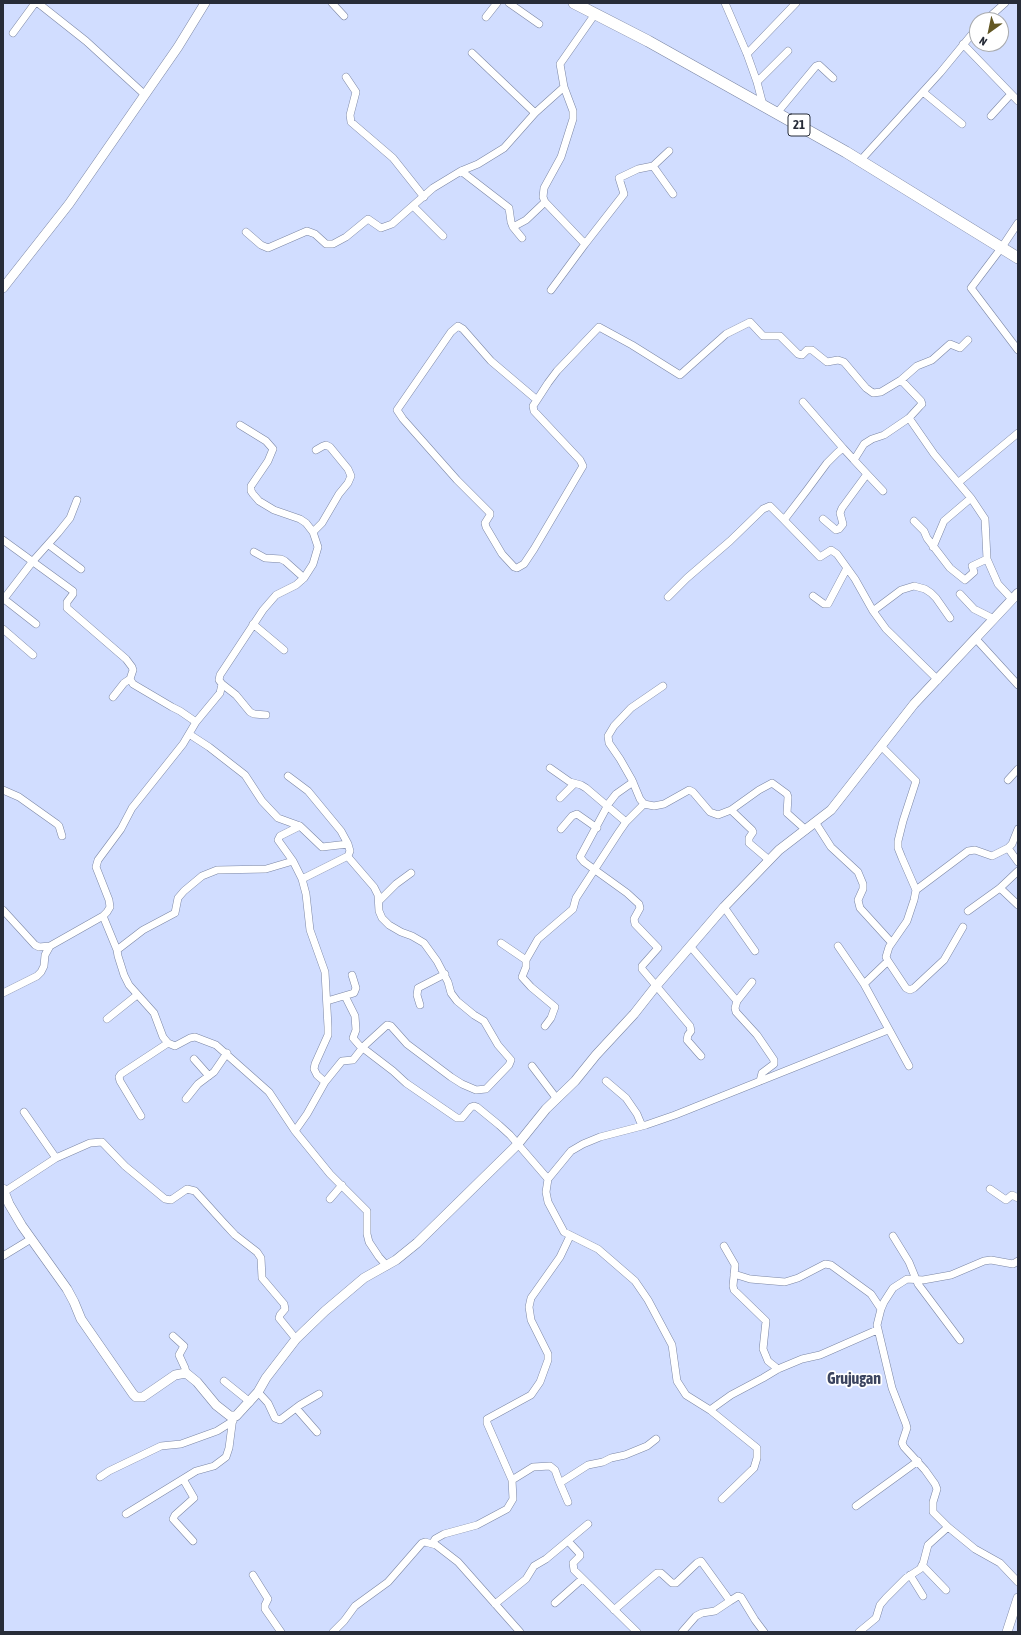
<!DOCTYPE html>
<style>
body{margin:0}
#map{position:relative;width:1021px;height:1635px;overflow:hidden;background:#d1ddff;font-family:"Asap Condensed",sans-serif}
canvas{display:block}
.frame{position:absolute;inset:0;border:4px solid #272c38;pointer-events:none}
.north{position:absolute;left:969px;top:12px;width:40px;height:40px;box-sizing:border-box;background:#fff;border:1px solid #a9abaf;border-radius:50%;rotate:213deg;font-size:11px;font-weight:700;line-height:16px;text-align:center;color:#272c38}
.north::after{content:'';display:block;margin:auto;width:14px;height:18px;background:#635824;clip-path:polygon(50% 0,100% 100%,50% 72%,0 100%)}
</style>
<div id="map">
<canvas width="1021" height="1635"></canvas>
<div class="frame"></div>
<div class="north">N</div>
</div>
<script>
const context = document.querySelector('canvas').getContext('2d');
context.lineJoin = 'round';
const toPath = rows => new Path2D(rows.map(r => 'M' + r).join(''));
function trace(path, color, width, dash) { context.strokeStyle = color; context.lineWidth = width; context.lineCap = dash ? 'butt' : 'round'; context.setLineDash(dash || []); context.stroke(path); }
function write(font, color, halo, rows, align = 'center') {
  context.font = font + ' "Asap Condensed",sans-serif'; context.lineWidth = 3.5; context.setLineDash([]); context.textBaseline = 'middle'; context.strokeStyle = halo; context.fillStyle = color; for (const [text, x, y, turn = 0] of rows) {
    context.save(); context.translate(x, y); context.rotate((+turn || 0) * Math.PI / 180); context.textAlign = isNaN(turn) ? turn : align; if (halo) context.strokeText(text, 0, 0); context.fillText(text, 0, 0); context.restore();
  }
}
const minor = toPath([
 [38,3,86,41,144,94],
 [332,3,344,16],
 [509,3,539,24],
 [725,3,747,54,757,82,763,105],
 [486,17,497,3],
 [986,20,1005,3],
 [13,33,35,3],
 [963,44,1018,101],
 [472,53,535,113],
 [747,54,796,3],
 [346,77,356,92,350,115,351,122,393,158,424,197],
 [757,82,788,51],
 [923,92,962,124],
 [777,113,816,66,819,65,833,78],
 [991,116,1011,94],
 [860,161,940,73,977,28],
 [653,166,673,194],
 [461,171,509,208,511,222,513,227,526,220,545,202,585,244,624,194,619,178,638,169,653,166,669,151],
 [545,202,543,197,544,188,561,157,573,119,573,111,564,87],
 [414,207,443,236],
 [1018,223,1002,247,971,288,1018,350],
 [513,227,522,238],
 [246,232,261,245,268,248,307,231,315,234,326,244,333,244,346,237,368,219,381,228,392,224,433,188,461,171,478,164,504,148,535,113,564,87,560,64,595,14],
 [551,290,585,244],
 [901,380,917,366,932,360,950,344,960,348,968,340],
 [537,400,491,361,463,329,458,326,451,332,397,410,403,419,457,480,490,513,490,515,485,523,486,527,502,554,514,567,517,568,524,564,534,549,583,466,580,460,534,411,533,406,537,400,548,383,557,371,599,327,632,345,680,375,726,334,750,322,763,336,780,336,798,354,802,355,807,350,812,350,827,362,838,360,844,362,866,388,873,393,881,392,901,380,921,401,922,404,920,406,909,418,884,435,872,439,864,444,854,460,843,448,837,453,827,463,807,490,784,520,770,506,763,509,730,541,687,578,668,597],
 [803,402,843,448],
 [909,418,934,454,971,498,985,519,987,559,998,584,1012,599],
 [867,474,883,491],
 [959,482,1018,433],
 [823,519,836,530,839,529,843,524,840,513,842,508,867,474,854,460],
 [784,520,820,557,831,550,837,554,855,579,873,611,886,629,938,680],
 [914,521,924,531,927,538,950,568,965,580,974,572,972,566,987,559],
 [313,532,322,523,339,494,348,483,351,476,348,469,330,447,326,445,323,446,316,450],
 [3,540,73,591,73,594,67,602,67,608,126,659,132,667,133,670,130,679,133,684,172,707,180,711,196,722,183,744,132,808,121,829,98,860,96,867,109,900,110,907,107,912,103,916,50,946,45,955,44,966,41,972,37,976,3,993],
 [49,545,81,569],
 [933,547,944,521,971,498],
 [254,552,265,558,281,559,285,561,304,578],
 [960,594,974,609,994,619],
 [813,596,824,604,828,604,847,568],
 [4,599,36,624],
 [3,600,33,561,58,533,70,518,77,500],
 [873,611,901,590,914,586,925,589,931,593,936,598,950,618],
 [253,624,284,650],
 [3,629,33,655],
 [976,639,1018,685],
 [222,684,236,695,250,712,254,714,266,715],
 [663,686,631,708,614,726,608,736,609,743,620,759,632,780,640,799,644,804,654,806,664,804,689,790,693,792,710,812,718,815,731,810,759,790,772,783,787,794,788,797,787,813,806,830],
 [113,697,124,683,130,679],
 [196,722,220,693,222,684,219,680,220,675,263,610,276,595,296,585,304,578,313,564,318,547,313,532,306,523,300,519,274,510,259,501,253,494,251,491,251,486,268,461,273,449,266,441,240,425],
 [189,734,209,747,245,775,262,801,278,818,300,826,280,836,278,840,293,861,302,879,306,894,310,930,325,972,328,1027,328,1035,315,1064,314,1069,317,1075,325,1082,307,1114,295,1131],
 [881,746,916,781,903,821,898,841,898,848,902,858,916,890,914,900,907,921,889,947,886,957,888,961,864,984,909,1066],
 [550,768,570,782,581,785,586,788,626,822],
 [288,776,308,791,341,831,348,844],
 [1008,780,1018,769],
 [633,782,616,794,609,803,580,857,584,862,627,893,639,904,640,908,634,919,635,924,658,948,642,966,642,969,690,1026,691,1031,688,1035,687,1040,701,1056],
 [3,790,19,797,57,824,59,826,62,836],
 [560,798,574,784],
 [731,810,752,830,753,832,749,838,749,843,769,860],
 [815,822,831,847,858,872,863,884,863,889,858,900,860,908,891,942],
 [300,826,322,847,348,844,350,851,348,856,349,858,374,887,378,895,379,911,382,918,389,925,401,932,412,936,424,943,437,961,448,982,451,993,457,1001,474,1015,484,1021,498,1045,511,1060,509,1065,486,1089,476,1090,462,1084,451,1077,407,1044,391,1026,387,1025,364,1046,353,1060,342,1061,325,1082],
 [561,829,572,816,577,814,597,828],
 [1008,848,1018,862],
 [293,861,266,869,217,870,202,876,184,891,178,898,175,913,143,930,117,950,118,956,124,975,129,985,154,1013,163,1037,168,1043,175,1046,190,1038,195,1037,216,1045,269,1092,295,1131,330,1174,367,1211,367,1234,369,1242,379,1257,387,1266],
 [302,879,348,856],
 [1000,888,1018,905],
 [916,890,968,851,975,850,992,856,1008,848,1012,844,1018,829],
 [379,901,396,884,411,873],
 [724,907,755,951],
 [3,910,35,945,39,947,50,946],
 [968,911,1000,888,1018,871],
 [103,916,117,950],
 [501,943,526,960],
 [690,946,737,1001],
 [838,946,864,984],
 [888,961,906,988,910,990,914,988,944,960,963,927],
 [752,982,737,1001,735,1008,736,1012,757,1035,774,1060,774,1064,762,1073,760,1081],
 [345,996,355,1016,356,1030,353,1038,359,1045,393,1071,406,1083,457,1118,462,1118,471,1107,474,1106,477,1107,499,1125,510,1135,548,1179,546,1192,548,1202,564,1232,598,1249,635,1281,648,1300,672,1345,677,1381,686,1395,710,1410,757,1448,757,1458,754,1468,722,1499],
 [327,1001,354,993,356,988,352,975],
 [420,1005,417,995,418,988,445,974],
 [107,1019,137,995],
 [545,1026,551,1018,555,1007,531,987,522,977,526,967,526,960,538,939,573,909,576,898,619,832,626,822,644,804],
 [194,1059,209,1076],
 [532,1066,557,1099],
 [606,1081,626,1098,637,1114,642,1126],
 [186,1099,198,1084,214,1072,227,1053],
 [141,1116,120,1081,119,1077,121,1074,168,1043],
 [56,1158,90,1143,102,1142,125,1166,165,1199,171,1200,187,1189,195,1191,222,1221,235,1235,257,1252,261,1258,262,1278,284,1304,285,1309,280,1315,279,1318,296,1339],
 [548,1179,571,1151,583,1144,600,1137,646,1125,675,1115,888,1030],
 [990,1189,1006,1200,1012,1195,1018,1198],
 [4,1192,56,1158,24,1112],
 [330,1199,342,1185],
 [893,1236,909,1262,918,1284,960,1340],
 [724,1246,735,1265,733,1286,734,1290,766,1321,763,1349,768,1361,778,1369],
 [3,1256,31,1239],
 [1018,1261,1013,1264,991,1260,984,1261,951,1275,923,1280,907,1279,893,1288,884,1302,881,1309,877,1325,892,1388,906,1424,907,1428,902,1443,904,1447,925,1470,935,1484,937,1489,933,1502,933,1512,948,1527,975,1549,1000,1563,1018,1582],
 [734,1274,750,1279,785,1282,798,1278,825,1264,831,1265,871,1294,881,1309],
 [173,1336,184,1346,179,1355,185,1368,186,1373],
 [224,1381,250,1402],
 [258,1392,268,1403,275,1418,280,1420,300,1405,319,1394],
 [296,1408,317,1432],
 [710,1410,731,1395,763,1378,778,1369,802,1359,820,1355,877,1330],
 [100,1477,109,1471,161,1446,181,1444,217,1431,233,1421],
 [512,1480,487,1423,487,1419,531,1395,540,1382,548,1360,548,1354,531,1320,529,1307,531,1298,560,1257,570,1236],
 [559,1481,568,1502],
 [856,1506,918,1461],
 [126,1514,183,1479],
 [193,1541,173,1519,175,1515,194,1498,183,1479,196,1471,214,1466,226,1457,229,1448,233,1417],
 [568,1541,580,1554,580,1556,573,1563,574,1570,637,1632],
 [433,1543,435,1539,444,1534,477,1525,507,1509,513,1499,512,1480,533,1467,550,1466,555,1470,559,1481,563,1481,588,1465,603,1462,611,1458,625,1455,647,1446,656,1439],
 [922,1565,946,1590],
 [253,1575,268,1599,265,1605,265,1609,281,1632],
 [910,1575,923,1596],
 [555,1603,582,1579],
 [495,1604,526,1579,534,1566,546,1559,588,1524],
 [614,1610,657,1573,661,1573,672,1583,676,1583,697,1563,701,1561,730,1601,738,1596,741,1597,755,1620,764,1632],
 [333,1632,344,1621,355,1606,388,1582,422,1543,425,1542,436,1545,458,1562,520,1632],
 [682,1632,696,1616,702,1613,715,1611,730,1601],
 [859,1632,876,1618,880,1605,886,1598,906,1578,920,1569,923,1564,928,1545,948,1527]
]);
const tertiary = toPath([
 [3,288,69,204,178,47,205,3],
 [3,1189,9,1204,22,1226,67,1289,74,1302,81,1319,133,1394,136,1397,143,1397,175,1375,186,1373,197,1382,216,1405,230,1416,236,1416,258,1392,266,1378,296,1339,325,1311,364,1278,396,1260,417,1243,517,1145,546,1109,575,1081,596,1055,634,1014,656,986,724,907,779,850,831,810,914,704,1018,593],
 [1007,1632,1018,1598]
]);
const trunk = toPath([
 [574,3,648,41,846,152,1018,258]
]);
trace(minor, '#7b86a4', 8);
trace(tertiary, '#7b86a4', 10);
trace(trunk, '#7b86a4', 12);
trace(minor, '#fff', 7);
trace(tertiary, '#fff', 9);
trace(trunk, '#fff', 11);
for (const [x, y, w] of [
 [799,125,22]
]) { const box = new Path2D(); box.roundRect(x - w / 2, y - 11, w, 22, 3); context.fillStyle = '#fff'; context.fill(box); trace(box, '#272c38', 1); }
write('bold 13px', '#272c38', null, [
 ["21",799,125]
]);
write('bold 16px', '#3b445f', '#fff', [
 ["Grujugan",854,1379]
]);
</script>
